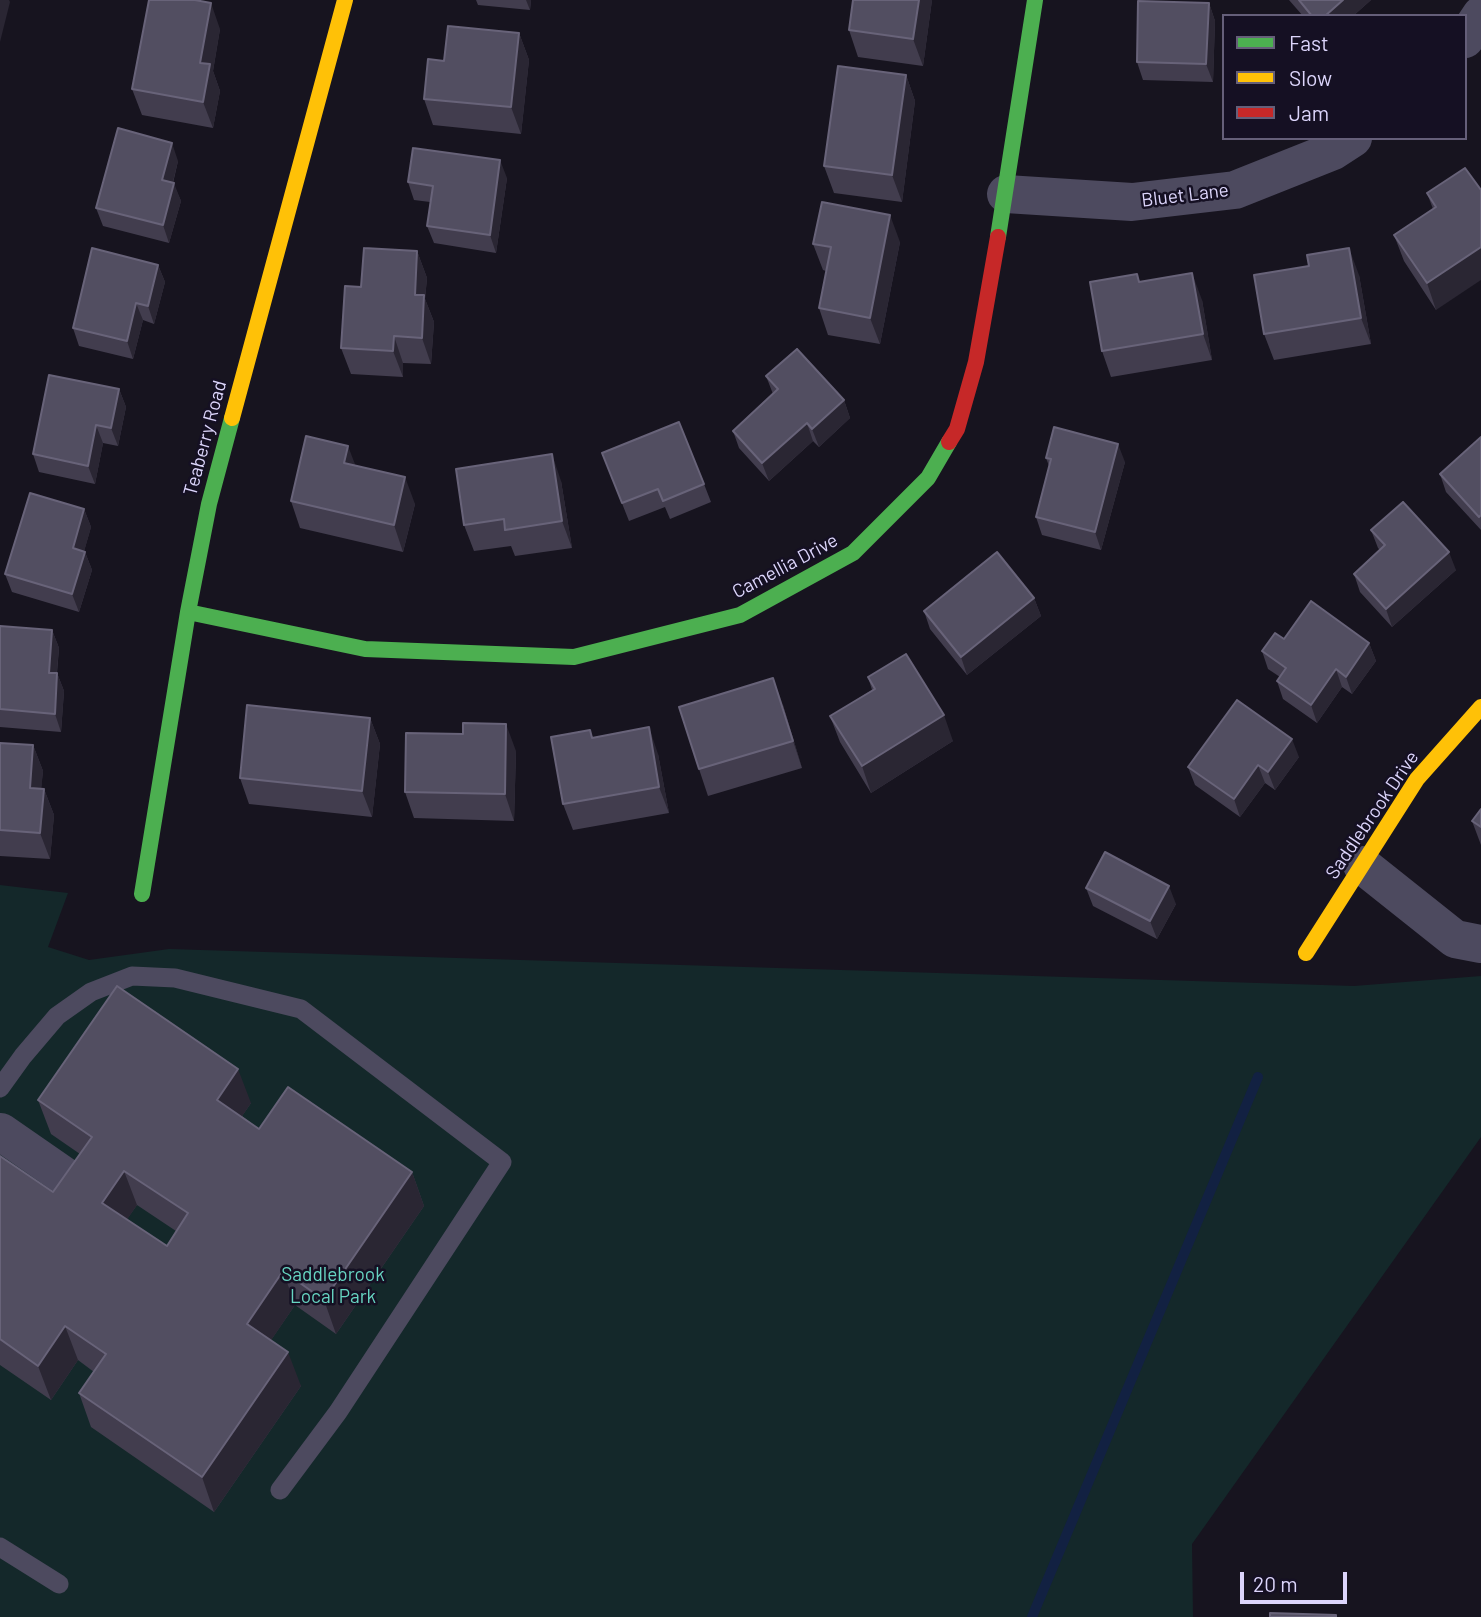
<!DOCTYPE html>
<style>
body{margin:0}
#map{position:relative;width:1481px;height:1617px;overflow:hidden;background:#17141f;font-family:Barlow,sans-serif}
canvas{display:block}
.legend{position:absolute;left:1222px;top:14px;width:245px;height:126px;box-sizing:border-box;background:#151023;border:2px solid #655f79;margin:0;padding:9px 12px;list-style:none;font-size:21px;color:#dcd5fb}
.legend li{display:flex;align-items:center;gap:14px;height:35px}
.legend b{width:35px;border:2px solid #655f79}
.scale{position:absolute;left:1240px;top:1572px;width:107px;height:32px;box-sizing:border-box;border:4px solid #dcd5fb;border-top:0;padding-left:9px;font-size:21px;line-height:24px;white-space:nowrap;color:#dcd5fb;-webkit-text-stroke:5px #151023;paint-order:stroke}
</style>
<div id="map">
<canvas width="1481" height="1617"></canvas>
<ul class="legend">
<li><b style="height:9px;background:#4caf50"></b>Fast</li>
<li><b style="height:9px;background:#ffc107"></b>Slow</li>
<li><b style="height:9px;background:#c62828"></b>Jam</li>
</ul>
<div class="scale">20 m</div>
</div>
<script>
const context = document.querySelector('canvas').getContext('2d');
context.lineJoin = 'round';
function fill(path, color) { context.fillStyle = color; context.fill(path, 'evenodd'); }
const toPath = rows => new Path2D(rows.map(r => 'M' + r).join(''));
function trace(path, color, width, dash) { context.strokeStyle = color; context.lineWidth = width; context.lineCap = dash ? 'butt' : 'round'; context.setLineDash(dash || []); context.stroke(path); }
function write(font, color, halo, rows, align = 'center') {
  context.font = font + ' Barlow,sans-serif'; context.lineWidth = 5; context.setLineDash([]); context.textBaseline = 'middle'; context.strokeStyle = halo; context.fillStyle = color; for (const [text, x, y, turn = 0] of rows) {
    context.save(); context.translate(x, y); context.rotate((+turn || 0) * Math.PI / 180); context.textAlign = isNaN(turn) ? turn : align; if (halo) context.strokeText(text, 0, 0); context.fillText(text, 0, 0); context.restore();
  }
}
fill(toPath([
 [0,885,68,893,48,947,89,960,169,949,1354,986,1481,976,1481,1137,1192,1544,1193,1617,0,1617]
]), '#14282a');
trace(toPath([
 [1032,1617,1258,1077]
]), '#122142', 10);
trace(toPath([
 [0,1088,23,1056,57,1016,91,992,132,976,175,978,301,1009,502,1162,338,1412,280,1490],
 [0,1547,59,1584]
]), '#4d4a5f', 19);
trace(toPath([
 [1465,39,1481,15],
 [1006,194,1132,202,1235,190,1333,151,1353,138],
 [1362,865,1455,939,1481,944],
 [1,1132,89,1193]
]), '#4d4a5f', 38);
trace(toPath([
 [998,237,1035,0],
 [188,612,365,649,574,657,740,615,853,553,928,478,949,442],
 [142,894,188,612,209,504,232,418]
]), '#4caf50', 16);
trace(toPath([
 [232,418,345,0],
 [1306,953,1417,779,1481,707]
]), '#ffc107', 16);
trace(toPath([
 [949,442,957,429,976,362,998,237]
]), '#c62828', 16);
fill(toPath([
 [476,0,531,0,530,10,478,5],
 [932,0,923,66,858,57,849,30],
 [1289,0,1371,0,1353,16,1303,16],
 [1209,3,1215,21,1213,82,1143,80,1137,62],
 [220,29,213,71,220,91,213,128,142,115,132,89],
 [519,33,529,60,521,134,433,125,424,99,444,61],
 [906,75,915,101,902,202,834,193,824,166],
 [178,161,173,183,181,201,169,243,103,226,96,208],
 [507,178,496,253,434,243,427,226,430,202,414,200,408,182],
 [1481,190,1436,310,1404,261,1394,235,1433,209,1427,193],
 [900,242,880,344,828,335,819,308,826,271,823,270,813,244],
 [417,251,427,278,425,299,434,322,431,364,403,363,403,377,351,374,341,348,361,287],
 [158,265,165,282,154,324,143,320,133,359,79,346,73,328],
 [1359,275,1371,344,1274,360,1264,334],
 [1140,282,1202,300,1212,360,1111,377,1102,351],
 [766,376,844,400,850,418,819,447,813,441,769,481,739,448,733,431,773,394],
 [119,389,126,407,118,446,103,443,95,484,39,472,33,454],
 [1481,437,1481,530,1446,492,1440,474],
 [602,453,704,484,711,502,670,519,665,507,629,521],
 [1046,458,1125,462,1101,550,1042,535,1036,517,1049,466],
 [355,466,415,504,403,552,300,528,291,501],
 [561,481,572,548,515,556,511,546,474,551,464,525],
 [84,509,91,527,84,551,85,552,92,570,79,612,12,592,5,574],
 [1371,530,1456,570,1392,627,1360,592,1354,574,1380,550,1378,548],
 [1034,598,1041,616,967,675,930,629,924,611],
 [0,626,52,630,59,648,57,673,64,691,61,732,0,727],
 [1284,639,1369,643,1376,661,1352,694,1342,687,1317,723,1283,699,1277,681,1280,677,1268,669,1262,651],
 [868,677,953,741,871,793,840,742,830,716,872,690],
 [783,705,802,768,708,796,699,769],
 [370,718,380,744,372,817,249,804,240,778],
 [593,737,658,754,669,813,573,830,563,804],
 [0,743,33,745,43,771,41,788,44,789,54,815,50,859,0,856],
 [516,751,514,821,414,818,405,792],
 [1299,757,1275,790,1265,783,1240,817,1195,785,1188,767],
 [1481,809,1481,845,1472,821],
 [1086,888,1176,904,1157,939,1093,906],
 [38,1100,251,1103,242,1116,259,1129,412,1172,424,1206,336,1334,295,1305,271,1340,301,1386,214,1512,91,1427,79,1393,94,1372,78,1360,51,1400,0,1365,0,1156,53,1192,80,1154,51,1134],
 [137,1205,176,1231,167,1246,127,1219]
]), '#423d4e');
fill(toPath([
 [0,0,9,0,10,2,0,42],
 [526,0,531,0,530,10],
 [919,0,932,0,923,66,913,39],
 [1343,0,1371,0,1353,16,1325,16],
 [211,3,220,29,213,71,220,91,213,128,203,102,200,63],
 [1209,3,1215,21,1213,82,1206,64],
 [519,33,529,60,521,134,511,107],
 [906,75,915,101,902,202,892,175],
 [172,143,178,161,169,198,162,180],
 [500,160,507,178,496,253,490,235],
 [174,183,181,201,169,243,163,225],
 [890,215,900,242,880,344,870,318],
 [1481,247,1481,280,1436,310,1427,283],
 [1349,248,1359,275,1371,344,1361,318],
 [417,251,427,278,425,299,434,322,431,364,422,338,415,295],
 [158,265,165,282,154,324,148,306],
 [1192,273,1202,300,1212,360,1203,334],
 [136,303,143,320,133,359,127,341],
 [394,336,403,363,403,377,393,351],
 [119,389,126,407,118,446,111,428],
 [844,400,850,418,819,447,812,429],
 [807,423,813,441,769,481,762,463],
 [96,425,103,443,95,484,88,466],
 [1118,444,1125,462,1101,550,1095,532],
 [348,446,358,472,344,463],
 [552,454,561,481,572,548,562,521],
 [405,477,415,504,403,552,394,525],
 [84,509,91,527,80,566,73,548],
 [85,552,92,570,79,612,72,594],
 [1449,552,1456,570,1392,627,1386,609],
 [1034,598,1041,616,967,675,961,657],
 [52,630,59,648,55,691,49,673],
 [1369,643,1376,661,1352,694,1346,677],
 [1336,669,1342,687,1317,723,1311,705],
 [57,673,64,691,61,732,55,714],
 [773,678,783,705,802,768,793,741],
 [944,715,953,741,871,793,862,766],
 [370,718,380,744,372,817,362,791],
 [506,724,516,751,514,821,505,794],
 [649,727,658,754,669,813,659,787],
 [1292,739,1299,757,1275,790,1268,772],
 [33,745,43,771,39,814,30,788],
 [1258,765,1265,783,1240,817,1234,799],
 [44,789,54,815,50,859,40,833],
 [1169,886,1176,904,1157,939,1150,921],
 [238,1069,251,1103,230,1134,217,1100],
 [124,1171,137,1205,115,1237,102,1203],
 [412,1172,424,1206,336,1334,324,1300],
 [283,1271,295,1305,259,1358,247,1324],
 [65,1326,78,1360,51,1400,38,1366],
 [288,1352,301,1386,214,1512,202,1477]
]), '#2a2633');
const building = toPath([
 [149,0,195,0,211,3,200,63,210,64,203,102,132,89,149,0],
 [853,0,919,0,913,39,849,30,853,0],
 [1299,0,1343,0,1325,16,1312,16,1299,0],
 [1138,1,1209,3,1206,64,1137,62,1138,1],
 [448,26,519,33,511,107,424,99,428,59,444,61,448,26],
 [838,66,906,75,892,175,824,166,838,66],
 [118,128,172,143,162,180,174,183,163,225,96,208,118,128],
 [413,148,500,160,490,235,427,226,433,186,408,182,413,148],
 [1465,168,1481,190,1481,247,1427,283,1394,235,1436,207,1427,193,1465,168],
 [822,202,890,215,870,318,819,308,831,247,813,244,822,202],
 [92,248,158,265,148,306,136,303,127,341,73,328,92,248],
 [364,248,417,251,415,295,424,295,422,338,394,336,393,351,341,348,345,286,361,287,364,248],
 [1349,248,1361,318,1264,334,1254,275,1309,266,1307,255,1349,248],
 [1192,273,1203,334,1102,351,1090,282,1137,274,1139,282,1192,273],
 [797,349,844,400,812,429,807,423,762,463,733,431,778,389,766,376,797,349],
 [49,375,119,389,111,428,96,425,88,466,33,454,49,375],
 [679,422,704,484,663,501,658,489,622,503,602,453,679,422],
 [1054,427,1118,444,1095,532,1036,517,1051,459,1046,458,1054,427],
 [306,436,348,446,344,463,405,477,394,525,291,501,306,436],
 [1481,437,1481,515,1479,517,1440,474,1481,437],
 [552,454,562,521,505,530,504,519,464,525,456,469,552,454],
 [30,493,84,509,73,548,85,552,72,594,5,574,30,493],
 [1403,502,1449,552,1386,609,1354,574,1385,545,1371,530,1403,502],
 [997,552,1034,598,961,657,924,611,997,552],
 [1311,601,1369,643,1346,677,1336,669,1311,705,1277,681,1286,668,1262,651,1275,633,1284,639,1311,601],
 [0,626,52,630,49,673,57,673,55,714,0,709,0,626],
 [906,654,944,715,862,766,830,716,875,689,868,677,906,654],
 [773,678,793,741,699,769,679,707,773,678],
 [1237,700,1292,739,1268,772,1258,765,1234,799,1188,767,1237,700],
 [247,705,370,718,362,791,240,778,247,705],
 [463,723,506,724,505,794,405,792,406,733,463,734,463,723],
 [649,727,659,787,563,804,551,737,590,730,592,738,649,727],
 [0,743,33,745,30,788,44,789,40,833,0,830,0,743],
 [1481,809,1481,827,1472,821,1481,809],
 [1105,852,1169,886,1150,921,1086,888,1105,852],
 [117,986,238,1069,217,1100,259,1129,288,1087,412,1172,324,1300,283,1271,247,1324,288,1352,202,1477,79,1393,106,1354,65,1326,38,1366,0,1339,0,1156,53,1192,92,1137,38,1100,117,986],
 [124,1171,188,1213,167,1246,102,1203,124,1171],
 [1270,1613,1336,1615,1336,1617,1270,1617,1270,1613]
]);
fill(building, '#524e61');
trace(building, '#686379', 2);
write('19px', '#dcd5fb', '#151023', [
 ["Bluet Lane",1185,195,-7],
 ["Teaberry Road",205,438,-75],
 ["Camellia Drive",785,566,-28],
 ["Saddlebrook Drive",1372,815,-56]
]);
write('19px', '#67d5c2', '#151023', [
 ["Saddlebrook",333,1275],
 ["Local Park",333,1297]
]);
</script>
